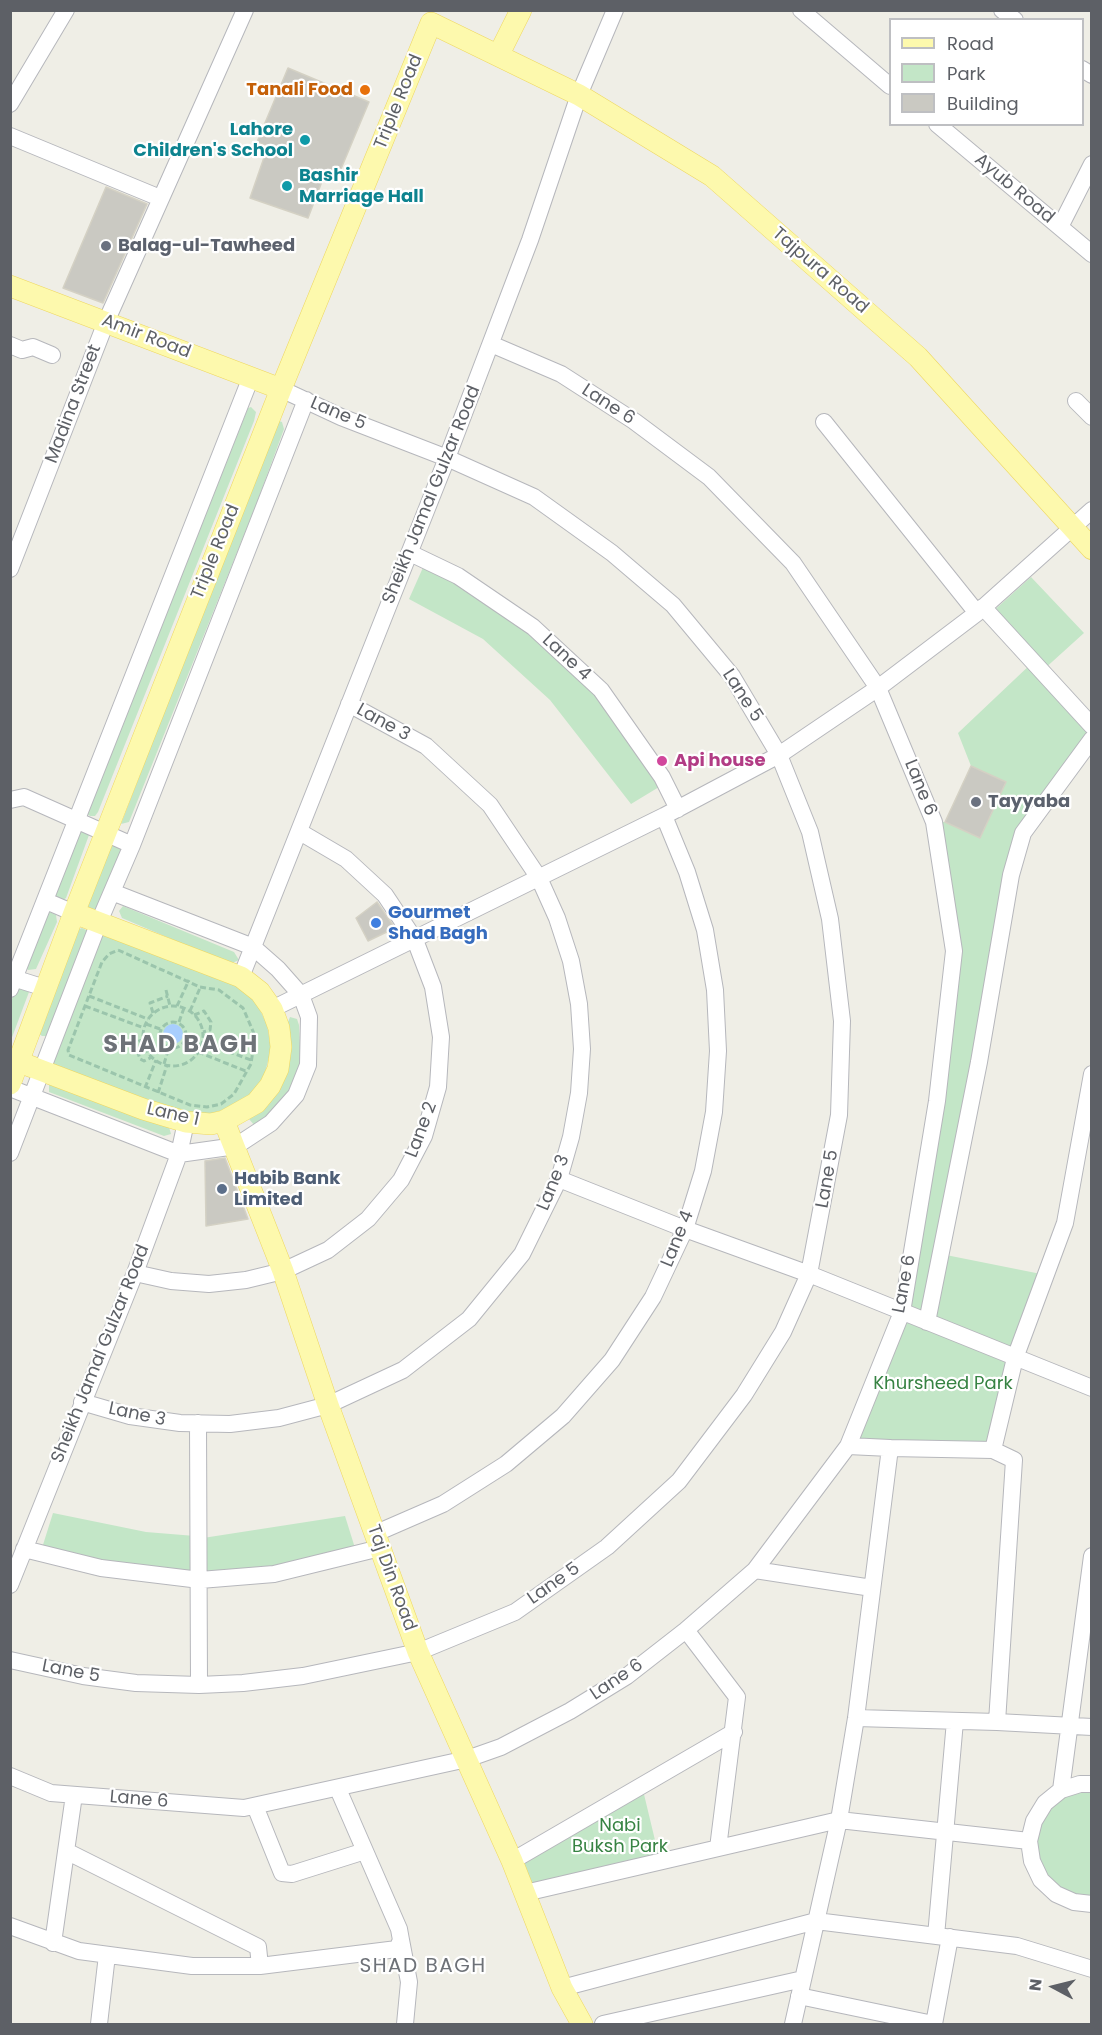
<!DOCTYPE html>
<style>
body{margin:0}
#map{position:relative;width:1102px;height:2035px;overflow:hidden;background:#efeee6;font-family:Poppins,sans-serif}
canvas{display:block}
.frame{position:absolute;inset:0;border:12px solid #5d6066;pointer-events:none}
.legend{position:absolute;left:889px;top:18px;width:195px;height:108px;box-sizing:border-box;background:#fff;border:2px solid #bebfc2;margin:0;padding:8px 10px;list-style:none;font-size:18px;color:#5d6066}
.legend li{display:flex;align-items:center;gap:12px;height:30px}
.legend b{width:30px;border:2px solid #bebfc2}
.north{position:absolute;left:1024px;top:1957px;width:60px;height:60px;-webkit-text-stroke:4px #fff;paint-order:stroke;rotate:277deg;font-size:16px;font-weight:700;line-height:24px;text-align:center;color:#5d6066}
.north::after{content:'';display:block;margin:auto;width:21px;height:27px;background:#5d6066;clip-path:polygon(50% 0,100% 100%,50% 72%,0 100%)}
</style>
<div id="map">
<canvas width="1102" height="2035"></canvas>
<div class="frame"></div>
<ul class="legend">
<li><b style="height:8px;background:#fdf9ad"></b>Road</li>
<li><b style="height:16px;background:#c3e6c7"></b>Park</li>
<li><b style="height:16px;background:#cac9c2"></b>Building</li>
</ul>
<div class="north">N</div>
</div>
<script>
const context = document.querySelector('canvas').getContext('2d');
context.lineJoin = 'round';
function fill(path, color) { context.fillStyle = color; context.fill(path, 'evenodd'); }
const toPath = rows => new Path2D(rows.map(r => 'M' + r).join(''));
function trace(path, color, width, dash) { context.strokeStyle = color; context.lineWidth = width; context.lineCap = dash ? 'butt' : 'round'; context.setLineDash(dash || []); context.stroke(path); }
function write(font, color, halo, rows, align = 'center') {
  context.font = font + ' Poppins,sans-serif'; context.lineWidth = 4.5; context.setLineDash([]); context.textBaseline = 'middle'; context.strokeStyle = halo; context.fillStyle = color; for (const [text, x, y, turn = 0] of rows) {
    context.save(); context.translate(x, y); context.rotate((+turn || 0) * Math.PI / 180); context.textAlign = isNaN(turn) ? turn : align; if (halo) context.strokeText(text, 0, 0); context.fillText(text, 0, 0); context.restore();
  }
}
fill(toPath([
 [251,407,256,412,254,421,98,812,95,816,90,816,87,814,248,408],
 [276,420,282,422,284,429,256,505,129,822,121,824],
 [425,563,516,620,596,690,659,787,631,804,550,700,483,639,409,599],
 [1031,577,1084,633,1042,671,1091,726,1091,739,1023,833,941,1254,1046,1275,993,1450,848,1446,902,1312,954,951,934,822,945,822,980,838,1006,782,971,766,958,733,1033,662,990,614],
 [78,830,88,832,89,835,66,898,63,900,54,899],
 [107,844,120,845,121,851,96,911,88,908,86,904],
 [123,906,234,952,239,960,230,964,122,918,119,911],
 [50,912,56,915,57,922,36,969,28,970,26,967,47,915],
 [82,928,88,931,47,1036,42,1036,39,1034,77,930],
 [100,929,226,980,244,990,256,1002,267,1024,271,1049,265,1073,256,1089,239,1106,193,1118,51,1063],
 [16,986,29,992,11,1040,11,1002],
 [290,1017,297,1019,299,1025,301,1067,298,1079,276,1109,255,1126,249,1119],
 [49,1084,169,1127,171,1134,164,1136,49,1092],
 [53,1513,146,1532,195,1536,196,1575,110,1565,42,1548],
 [345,1516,355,1548,271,1570,204,1573,203,1538],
 [1091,1784,1091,1904,1041,1880,1034,1821,1045,1803],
 [642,1786,660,1861,525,1893,512,1861]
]), '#c3e6c7');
fill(toPath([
 '163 1034a10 10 0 1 1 20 0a10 10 0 1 1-20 0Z'
]), '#a8cefd');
const building = toPath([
 [288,68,369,102,338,176,326,171,308,218,250,198,268,146,257,142,288,68],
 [106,187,147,204,103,303,63,288,106,187],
 [971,766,1006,782,980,838,945,822,971,766],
 [377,902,395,928,368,941,356,918,377,902],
 [225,1158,248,1219,206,1226,205,1161,225,1158]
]);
fill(building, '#cac9c2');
trace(building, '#d4d1c4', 1.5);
const minor = toPath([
 [801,10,890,86],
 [1002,10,1015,20],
 [1082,69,1092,75],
 [10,104,66,10],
 [937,124,1092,254],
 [10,136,160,198],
 [1060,227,1092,164],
 [10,345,22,350,33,347,52,355],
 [1076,401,1092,417],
 [824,422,977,613],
 [410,553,458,576,533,627,601,690,662,777,678,809],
 [10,569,106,322,245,10],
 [983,607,1092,726],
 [10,800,24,797,132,845],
 [46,901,74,913],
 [10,977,45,988],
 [241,977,447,458,530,240,579,95,615,10],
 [10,989,251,377],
 [272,1009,664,816,779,755,878,688,977,613,1092,510],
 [10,1088,179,1154,236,1146,271,1123,296,1095,308,1065,309,1017,301,995,278,969,253,947,112,892],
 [10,1153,99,922,132,845,306,400],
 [559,1179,685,1229,809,1274,1092,1388],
 [135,1273,171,1281,209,1284,246,1280,283,1271,328,1250,368,1219,401,1180,424,1136,438,1087,441,1037,433,987,415,940,385,895,346,859,300,832],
 [927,1322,979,1062,1011,875,1023,833,1092,739],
 [82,1402,130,1416,180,1423,230,1424,279,1418,328,1405,403,1370,469,1319,522,1254,559,1179,571,1137,579,1093,582,1049,579,1004,571,961,557,918,539,878,490,805,426,746,349,704],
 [198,1423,199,1685],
 [890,1448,993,1450],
 [374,1534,443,1504,506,1464,563,1416,612,1360,653,1297,685,1229,703,1171,714,1112,718,1051,715,990,705,930,687,872,664,816],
 [24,1549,101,1568,200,1580,274,1574,380,1548],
 [755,1570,872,1588],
 [10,1585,135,1273,179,1154,186,1122],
 [686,1630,737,1697,718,1848],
 [10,1660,83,1676,136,1683,199,1685,243,1683,303,1676,418,1652,515,1612,607,1547,679,1481,744,1395,783,1332,809,1274,839,1115,842,1021,830,919,810,832,779,755,732,676,673,605,612,553,534,497,447,458,341,417,281,389],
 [856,1718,997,1722,1014,1460,993,1450,1015,1358,1065,1223,1092,1074],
 [997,1722,1092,1727],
 [10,1776,51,1793,244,1808,467,1759,501,1747,570,1711,627,1676,686,1630,755,1570,848,1446,902,1312,937,1101,954,951,934,822,878,688,793,563,709,477,634,421,561,374,491,344],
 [1092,1784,1080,1784,1061,1790,1045,1803,1034,1821,1029,1841,1032,1861,1041,1880,1056,1894,1074,1902,1092,1904],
 [1061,1790,1092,1556],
 [255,1806,282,1873,292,1874,365,1851],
 [66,1851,258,1947,260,1966],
 [512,1861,734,1732],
 [525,1893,839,1820,1029,1841],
 [10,1926,79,1951,192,1966,260,1966,397,1949,401,1940,399,1929,338,1789],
 [936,1936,955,1721],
 [401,1940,409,1982,405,2024],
 [53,1943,74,1795],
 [562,1988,816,1921,1017,1946,1092,1969],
 [799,1996,933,2024],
 [99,2024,107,1955],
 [603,2024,803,1979],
 [793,2024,839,1820,856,1718,890,1448,848,1446],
 [934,2024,950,1937]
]);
const major = toPath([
 [499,54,521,10],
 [10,286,281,389],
 [19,1062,143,1109,186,1122,211,1124,224,1121,256,1103,270,1086,278,1069,281,1047,279,1028,272,1009,260,992,241,977,74,913],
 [10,1084,74,913,281,389,431,23,579,95,712,176,918,357,1092,549],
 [224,1121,283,1271,328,1405,418,1652,512,1861,562,1988,582,2024]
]);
trace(minor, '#b6b7bc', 18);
trace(major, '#eed760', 22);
trace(toPath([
 [118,950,200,987,219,990,243,1008,255,1036,251,1064,234,1094,221,1104,207,1107,190,1105,69,1055,68,1050,102,962,109,954,118,950],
 [166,990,170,1006],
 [89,996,148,1019],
 [85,1006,144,1028],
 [177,1006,189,980],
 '143 1036a30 30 0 1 1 60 0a30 30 0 1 1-60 0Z',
 [190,1011,200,988],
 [153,1013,150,1003,168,996],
 [194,1015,204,1011,211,1022,210,1030,203,1032],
 '160 1035a13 13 0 1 1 26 0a13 13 0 1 1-26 0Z',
 [179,1022,184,1008],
 [146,1024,160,1029],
 [144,1039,135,1043,140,1059,144,1061,152,1057],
 [185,1040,201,1045],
 [203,1042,251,1060],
 [198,1052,248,1072],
 [164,1064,169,1047],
 [145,1088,156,1060],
 [158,1093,167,1065]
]), '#9bc5ac', 3, [6, 3]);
trace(minor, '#fff', 16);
trace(major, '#fdf9ad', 21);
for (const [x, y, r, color] of [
 [365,90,6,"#e8710a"],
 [305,140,6,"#0f9aa8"],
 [287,186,6,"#0f9aa8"],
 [106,246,6,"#6b7280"],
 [662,761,6,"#d1479c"],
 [976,802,6,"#6b7280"],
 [376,923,6,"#3f7fe0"],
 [222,1189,6,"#5c6f8a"]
]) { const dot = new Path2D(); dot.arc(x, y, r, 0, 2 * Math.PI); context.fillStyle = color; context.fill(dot); trace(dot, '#fff', 2); }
write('bold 18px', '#c56008', '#fff', [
 ["Tanali Food",353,90]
], 'right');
write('18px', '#5d6066', '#fff', [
 ["Triple Road",399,102,-68],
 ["Ayub Road",1014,189,40],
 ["Tajpura Road",820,271,41],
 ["Amir Road",146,337,21],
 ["Madina Street",74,404,-69],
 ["Lane 6",608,405,33],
 ["Lane 5",338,414,23],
 ["Sheikh Jamal Gulzar Road",432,495,-68],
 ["Triple Road",216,552,-68],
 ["Lane 4",566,658,43],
 ["Lane 5",742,696,57],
 ["Lane 3",383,723,29],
 ["Lane 6",920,788,68],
 ["Lane 1",173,1115,13],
 ["Lane 2",422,1130,-69],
 ["Lane 5",828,1179,-80],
 ["Lane 3",554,1183,-68],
 ["Lane 4",678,1239,-68],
 ["Lane 6",905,1284,-79],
 ["Sheikh Jamal Gulzar Road",101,1354,-68],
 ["Lane 3",137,1415,12],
 ["Taj Din Road",391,1578,70],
 ["Lane 5",554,1584,-35],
 ["Lane 5",71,1672,11],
 ["Lane 6",617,1680,-34],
 ["Lane 6",139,1800,5]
]);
write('bold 18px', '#0d838f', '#fff', [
 ["Lahore",293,130],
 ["Children's School",293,151],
 ["Bashir",299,176,"left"],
 ["Marriage Hall",299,197,"left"]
], 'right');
write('bold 18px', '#5b616d', '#fff', [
 ["Balag-ul-Tawheed",118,246],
 ["Tayyaba",988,802]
], 'left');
write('bold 18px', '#b23c85', '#fff', [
 ["Api house",674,761]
], 'left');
write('bold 18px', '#366cbe', '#fff', [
 ["Gourmet",388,913],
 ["Shad Bagh",388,934]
], 'left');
write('bold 18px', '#4e5e75', '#fff', [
 ["Habib Bank",234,1179],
 ["Limited",234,1200]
], 'left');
write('18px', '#378343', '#fff', [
 ["Khursheed Park",943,1384],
 ["Nabi",620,1826],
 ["Buksh Park",620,1847]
]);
context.letterSpacing = '1.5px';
write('20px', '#6e7278', '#fff', [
 ["SHAD BAGH",423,1967]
]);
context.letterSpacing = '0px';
context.letterSpacing = '1.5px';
write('bold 24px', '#6e7278', '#fff', [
 ["SHAD BAGH",181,1046]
]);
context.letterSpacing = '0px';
</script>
